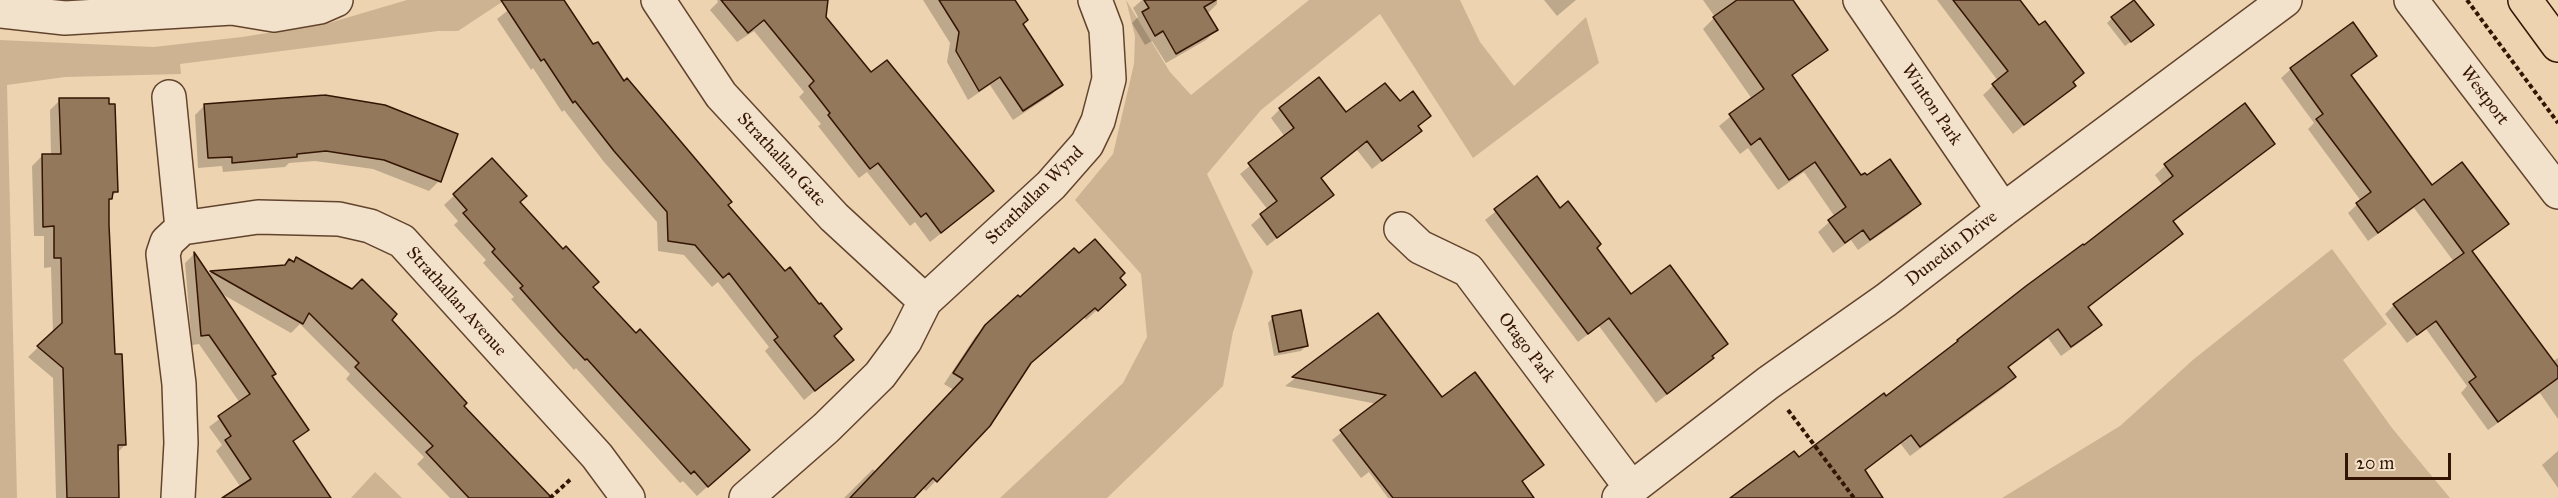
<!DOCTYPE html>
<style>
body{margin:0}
#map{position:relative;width:2558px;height:498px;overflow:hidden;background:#edd3af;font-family:"IM FELL Great Primer",serif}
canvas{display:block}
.scale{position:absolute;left:2345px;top:453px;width:106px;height:27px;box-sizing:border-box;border:3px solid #341503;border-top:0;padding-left:8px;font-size:18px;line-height:21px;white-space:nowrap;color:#341503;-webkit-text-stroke:4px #f3e2cb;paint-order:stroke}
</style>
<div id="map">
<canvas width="2558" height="498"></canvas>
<div class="scale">20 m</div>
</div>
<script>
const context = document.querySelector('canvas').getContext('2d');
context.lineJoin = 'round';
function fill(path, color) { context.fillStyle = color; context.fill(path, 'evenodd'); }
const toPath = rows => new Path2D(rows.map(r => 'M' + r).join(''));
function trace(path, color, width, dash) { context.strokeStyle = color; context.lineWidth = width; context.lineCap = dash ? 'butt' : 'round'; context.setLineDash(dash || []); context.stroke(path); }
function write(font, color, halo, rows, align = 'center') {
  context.font = font + ' "IM FELL Great Primer",serif'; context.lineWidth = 5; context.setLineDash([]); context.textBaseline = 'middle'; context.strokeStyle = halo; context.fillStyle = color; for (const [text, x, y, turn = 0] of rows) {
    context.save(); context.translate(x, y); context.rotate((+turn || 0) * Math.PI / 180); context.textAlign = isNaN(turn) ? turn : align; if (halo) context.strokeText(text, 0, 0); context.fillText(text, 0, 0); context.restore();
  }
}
fill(toPath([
 [407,0,505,0,458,31,438,31,180,64,181,74,65,77,7,85,17,498,0,498,0,40,154,47,242,37,329,23],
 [1126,0,1170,72,1191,95,1309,0,1460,0,1480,42,1514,86,1586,17,1599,63,1473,158,1380,14,1261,110,1207,174,1253,272,1233,332,1223,386,1107,498,1000,498,1123,383,1147,337,1141,274,1075,200,1113,154,1134,64,1135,36],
 [2332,249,2387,324,2343,360,2392,428,2450,498,2002,498,2120,426,2194,359],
 [375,472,402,498,351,498]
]), '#ceb392');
fill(toPath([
 [521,0,553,0,852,360,804,400,765,351,769,347,718,282,712,287,684,255,658,251,657,222,604,162,564,110,562,112,533,68,531,70,497,19],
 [717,0,827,0,825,17,871,75,982,201,930,242,915,222,910,226,867,172,859,178,818,126,821,124,799,97,804,92,754,31,737,42,710,10,718,2],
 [923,0,1013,0,1021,25,1061,85,1051,95,1013,120,990,85,968,100,947,62,950,43],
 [1142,0,1217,0,1217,4,1207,14,1216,30,1206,40,1166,63,1152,41,1145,45,1132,23,1138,17,1133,8],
 [1544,0,1576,0,1557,16],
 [1703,0,1791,0,1826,49,1791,77,1861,177,1919,204,1908,215,1858,250,1851,240,1833,253,1818,232,1835,217,1804,172,1778,190,1748,148,1740,154,1719,126,1752,99,1703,29,1715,17],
 [1937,0,2018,0,2074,85,2013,134,1983,95,1998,81],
 [2112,18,2147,30,2125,46,2107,23],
 [2375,56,2351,76,2432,187,2507,224,2471,253,2552,362,2558,358,2558,419,2540,393,2488,430,2461,393,2467,386,2426,329,2407,343,2385,314,2394,305,2454,262,2414,208,2368,241,2348,213,2361,201,2308,129,2314,123,2281,78,2291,69],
 [60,100,116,192,108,201,114,356,125,445,117,453,117,498,56,498,53,378,28,357,53,333,51,267,44,268,44,236,34,236,32,166,42,156,51,155,50,110],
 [1399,103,1429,115,1417,127,1420,131,1372,169,1357,150,1320,179,1332,194,1267,246,1251,225,1268,210,1240,174,1285,137,1271,118,1280,109,1346,115],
 [205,105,384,106,439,181,429,191,373,169,315,161,289,163,285,167,223,172,222,166,198,168,195,115],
 [2245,105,2273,144,2172,223,2181,234,2087,309,2100,325,2090,335,2061,356,2048,338,2008,368,2014,377,2005,387,1910,456,1900,443,1864,471,1882,498,1734,498,1799,459,1885,398,2084,247,2163,186,2155,175,2165,166],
 [492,160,519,202,737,460,697,496,683,481,680,483,576,368,574,370,511,299,514,297,483,263,486,260,454,225,458,221,444,205],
 [1537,178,1631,296,1726,343,1702,368,1656,403,1599,326,1578,342,1485,220],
 [194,254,208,275,211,272,284,267,297,259,390,320,534,498,450,498,417,464,424,457,346,379,350,374,300,324,291,333,220,293,271,377,307,430,292,443,329,498,242,498,242,489,216,451,222,445,209,427,240,403,199,344,192,345,185,263],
 [1114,295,1086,320,1084,317,1028,366,989,425,926,491,922,487,911,498,844,498,873,469,876,472,954,390,944,384,975,337,986,326],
 [1378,315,1442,399,1542,465,1521,483,1526,498,1388,498,1369,472,1361,478,1332,440,1377,404,1285,386],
 [1273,317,1306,346,1301,351,1274,356,1268,323],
 [2558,451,2558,488,2542,465]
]), '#0003');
const building = toPath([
 [501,0,564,0,593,44,598,42,624,81,627,78,732,202,728,205,785,271,790,267,819,304,821,303,842,329,834,336,854,360,815,391,774,340,778,337,729,273,723,278,695,245,668,241,667,212,614,151,575,101,573,103,544,59,541,61,501,0],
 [721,0,828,0,826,17,871,72,887,60,994,191,941,233,926,213,921,217,878,163,870,169,828,115,830,113,809,86,814,81,764,20,748,33,721,0],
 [939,0,1015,0,1028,20,1023,24,1063,85,1023,111,1000,77,979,91,956,51,959,32,939,0],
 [1144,0,1216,0,1204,7,1218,30,1176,54,1163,31,1155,36,1142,12,1149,8,1144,0],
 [1737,0,1793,0,1828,50,1792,75,1861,175,1865,173,1867,175,1890,159,1921,204,1870,240,1863,230,1845,243,1828,220,1846,207,1815,162,1789,180,1760,138,1751,145,1729,114,1764,89,1713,17,1737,0],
 [1953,0,2020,0,2039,25,2045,21,2084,73,2073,82,2076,86,2024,125,1992,84,2008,71,1953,0],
 [2134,0,2154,25,2131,42,2111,17,2134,0],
 [2353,22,2377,56,2351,75,2432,185,2462,162,2509,224,2472,251,2558,367,2558,378,2498,422,2469,382,2476,377,2436,321,2417,335,2393,304,2464,253,2424,199,2378,233,2356,203,2371,192,2316,119,2323,114,2290,68,2353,22],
 [1319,77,1346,112,1385,83,1400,101,1413,91,1431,116,1418,126,1422,131,1382,161,1367,141,1321,178,1334,195,1277,238,1260,214,1277,201,1248,163,1294,128,1279,108,1319,77],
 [325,95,385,105,458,134,441,182,384,160,326,151,297,154,297,157,232,163,232,157,208,158,204,104,325,95],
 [59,98,109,98,109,104,115,104,118,192,113,192,112,199,109,199,109,225,115,354,122,354,126,445,118,445,119,498,67,498,63,368,37,346,62,323,61,258,54,258,54,226,43,227,42,154,61,154,59,98],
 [2245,103,2275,144,2173,221,2183,234,2088,307,2102,325,2071,347,2058,329,2008,367,2016,377,1920,447,1911,435,1865,470,1883,498,1730,498,1794,451,1799,457,1884,393,1886,396,1958,341,1957,340,2026,286,2083,244,2084,245,2173,176,2164,164,2245,103],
 [492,158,527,196,520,202,563,249,566,246,599,282,593,287,636,333,640,329,750,450,708,487,694,471,691,474,587,359,585,360,558,331,520,288,523,286,492,252,495,249,463,213,467,210,453,194,492,158],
 [1537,176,1560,208,1568,201,1601,244,1597,248,1631,294,1670,265,1728,344,1712,356,1714,358,1667,394,1609,318,1588,334,1494,209,1537,176],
 [1095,239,1125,273,1120,278,1126,285,1098,311,1095,308,1031,363,990,426,937,482,933,478,914,498,850,498,963,379,953,373,985,325,1018,295,1020,297,1074,248,1079,253,1095,239],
 [194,252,276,374,272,376,309,430,293,441,331,498,222,498,251,479,225,440,231,436,218,416,250,394,209,335,201,336,194,252],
 [296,257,352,289,362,279,397,314,392,320,467,403,464,406,552,498,469,498,426,452,433,446,355,367,359,363,309,313,303,324,210,271,285,265,289,259,294,262,296,257],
 [1301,310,1308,346,1279,352,1272,316,1301,310],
 [1378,313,1442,397,1475,372,1544,465,1522,481,1534,498,1393,498,1340,430,1386,395,1292,377,1378,313]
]);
fill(building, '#94785c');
trace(building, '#341503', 1.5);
const minor = toPath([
 [658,0,721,95,834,217,925,301],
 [1860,0,2003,210],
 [2411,0,2558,192],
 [0,11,65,18,232,8,274,15,320,7,336,0],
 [169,97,182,228],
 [1401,229,1420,247,1468,270,1632,489],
 [178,498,181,443,179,384,163,254,167,242,182,228,258,217,339,219,370,226,402,241,597,456,628,498],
 [746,498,826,428,880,375,905,341,925,301,1051,185,1087,144,1098,121,1109,79,1106,29,1095,0],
 [1619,498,1768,383,1886,300,2003,210,2285,0]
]);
const major = toPath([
 [2525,0,2558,45]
]);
trace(minor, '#62442e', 36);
trace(major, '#341503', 36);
trace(toPath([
 [2467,0,2558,123],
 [1788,410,1854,498],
 [550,498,572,478]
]), '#341503', 4, [4.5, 3]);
trace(minor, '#f3e2cb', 33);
trace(major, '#edd3af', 33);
write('18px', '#341503', '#f3e2cb', [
 ["Westport",2484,96,53],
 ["Winton Park",1931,105,56],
 ["Strathallan Gate",781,160,47],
 ["Strathallan Wynd",1035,196,-45],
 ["Dunedin Drive",1952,249,-38],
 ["Strathallan Avenue",456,302,48],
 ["Otago Park",1526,348,53]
]);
</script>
